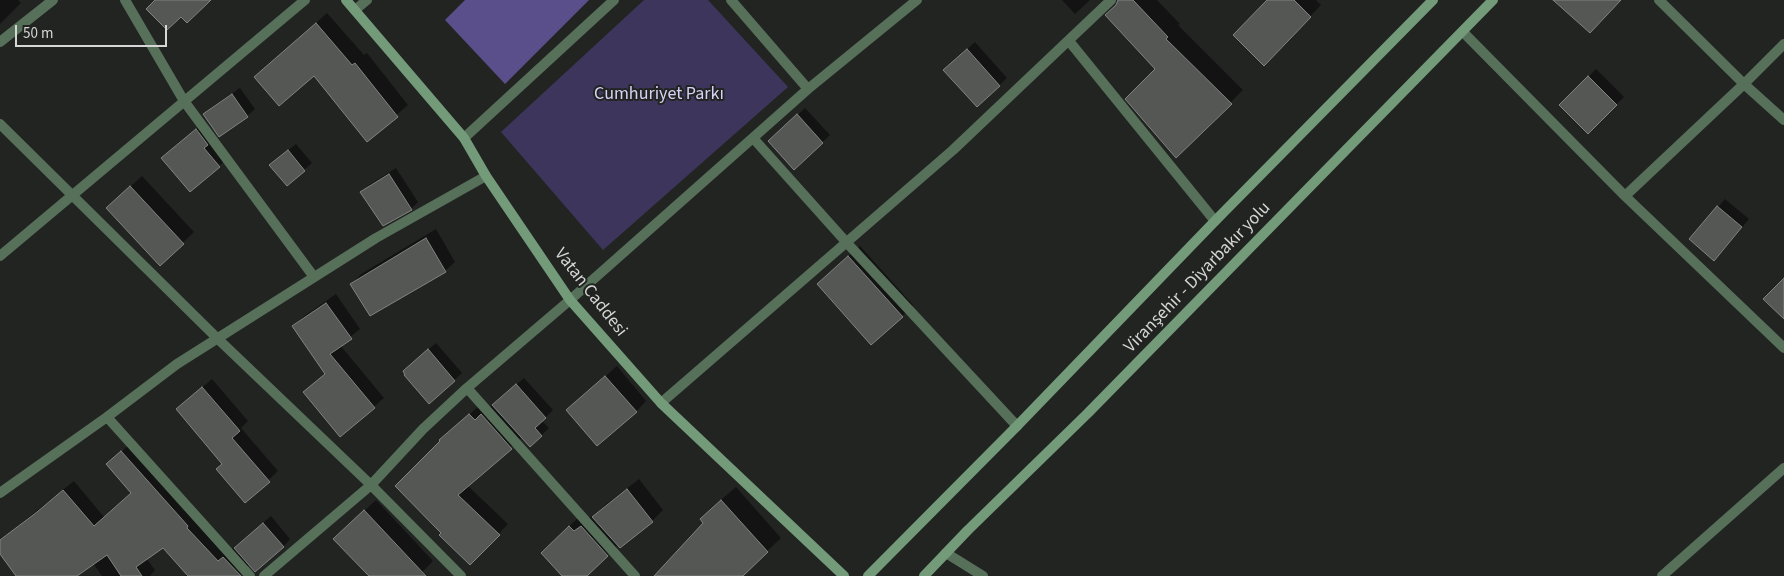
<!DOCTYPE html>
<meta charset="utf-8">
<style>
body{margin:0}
#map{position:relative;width:1784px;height:576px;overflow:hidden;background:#222422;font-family:"Source Sans 3",sans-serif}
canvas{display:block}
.scale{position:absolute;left:15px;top:25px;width:152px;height:22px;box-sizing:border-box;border:2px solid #d5d6d5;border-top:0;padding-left:6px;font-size:15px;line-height:18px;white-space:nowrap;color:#d5d6d5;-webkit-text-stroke:4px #222422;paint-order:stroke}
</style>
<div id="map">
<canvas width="1784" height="576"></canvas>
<div class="scale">50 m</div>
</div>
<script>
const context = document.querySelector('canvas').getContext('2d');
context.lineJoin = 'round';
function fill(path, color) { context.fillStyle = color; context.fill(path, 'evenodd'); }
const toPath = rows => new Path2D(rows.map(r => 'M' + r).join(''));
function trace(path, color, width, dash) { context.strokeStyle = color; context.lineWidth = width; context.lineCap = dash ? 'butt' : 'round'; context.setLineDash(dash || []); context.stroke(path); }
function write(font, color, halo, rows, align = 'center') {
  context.font = font + ' "Source Sans 3",sans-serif'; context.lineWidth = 4; context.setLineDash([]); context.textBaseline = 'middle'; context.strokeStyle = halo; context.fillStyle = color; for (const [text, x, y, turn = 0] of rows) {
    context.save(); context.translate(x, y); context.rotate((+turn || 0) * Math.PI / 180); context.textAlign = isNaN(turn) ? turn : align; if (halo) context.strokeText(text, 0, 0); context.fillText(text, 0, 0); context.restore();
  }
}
fill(toPath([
 [644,0,708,0,788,87,603,250,501,132]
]), '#3d355c');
fill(toPath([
 [465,0,589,0,505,84,445,20]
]), '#5a4e8b');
fill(toPath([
 [0,0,18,0,21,3,0,24],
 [1062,0,1090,0,1075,14],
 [1122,0,1157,0,1180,24,1178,25,1243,90,1176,156,1157,69],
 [1269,0,1316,0,1321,5,1264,64],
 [327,13,364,55,367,53,408,105,367,140,314,74,256,77],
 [975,42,1007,78,977,106,952,63],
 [1596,69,1624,97,1588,132,1561,105],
 [240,88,255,109,247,116,220,135,205,114,212,107],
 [805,108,830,135,794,168,777,134],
 [204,122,226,159,219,166,170,151],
 [296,144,312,163,304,170,278,158],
 [396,168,418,202,411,209,362,193,369,185],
 [142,176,194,232,160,264,119,197],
 [1725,199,1749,219,1722,252,1691,239],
 [436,229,455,262,445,271,352,284,361,274],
 [860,246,913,305,902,316,829,273],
 [336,294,360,329,340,345,384,398,341,435,305,392,326,373,294,326,303,317],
 [436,343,462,373,429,403,412,363],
 [617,366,646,401,636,412,579,399],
 [524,378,553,410,542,421,549,428,541,436,522,437,467,485,508,524,470,564,443,533,442,441,441,440,480,405,485,411],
 [212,379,248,421,241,428,278,471,246,501,187,400],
 [132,442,228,552,271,516,290,539,283,547,250,564,239,576,185,576,188,573,163,547,146,558,155,570,150,576,102,576,93,563,75,576,17,576,0,552,0,540,74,481,104,517,132,492,118,455],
 [639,479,663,510,652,521,618,545,586,576,564,576,553,542,580,516,585,521,592,516,593,517,604,506],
 [736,487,781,538,741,576,670,576,715,505],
 [376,500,433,561,418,576,370,576,346,528]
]), '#0007');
const building = toPath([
 [155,0,211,0,187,23,181,17,167,30,146,9,155,0],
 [1118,0,1133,0,1168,37,1166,39,1232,104,1176,158,1125,99,1155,69,1105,15,1116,5,1118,0],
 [1267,0,1294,0,1311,17,1264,66,1233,35,1267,0],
 [1553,0,1621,0,1590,33,1553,0],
 [316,23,352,65,355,63,398,117,367,142,314,76,279,106,254,77,316,23],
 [967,49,1000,86,977,107,943,70,967,49],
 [1588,76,1617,105,1588,134,1559,105,1588,76],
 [232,94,248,117,219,137,203,114,232,94],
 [797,114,823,143,794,170,768,141,797,114],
 [196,129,208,145,204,148,220,167,190,192,161,158,196,129],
 [288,150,305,171,287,186,269,165,288,150],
 [389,174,412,210,383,226,360,192,389,174],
 [130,186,184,244,160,266,106,208,130,186],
 [1717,206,1742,227,1714,261,1689,239,1717,206],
 [426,238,446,272,370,316,350,284,426,238],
 [848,256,903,317,871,345,817,284,848,256],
 [1784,278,1784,319,1763,299,1784,278],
 [326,303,352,339,330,354,375,408,340,437,303,392,325,374,292,326,326,303],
 [428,349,455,381,429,404,404,375,405,375,403,371,428,349],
 [605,376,637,412,597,446,566,410,605,376],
 [516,384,546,418,535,428,542,436,530,447,492,405,516,384],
 [202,387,240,431,232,438,270,482,245,503,216,469,222,464,176,409,202,387],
 [469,414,475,420,481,414,512,449,458,495,500,535,470,565,439,535,441,533,395,486,440,441,439,440,469,414],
 [121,451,188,526,187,528,218,561,223,557,241,576,188,576,163,548,136,567,142,576,121,576,107,555,77,576,16,576,0,554,0,540,37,512,63,490,94,526,131,493,106,464,121,451],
 [627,489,653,522,620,548,592,517,627,489],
 [721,500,768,552,743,576,654,576,703,523,700,519,721,500],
 [364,510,426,576,369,576,333,539,364,510],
 [263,523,284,547,255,572,234,548,263,523],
 [569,526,574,531,581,526,608,556,587,576,562,576,541,553,569,526]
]);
fill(building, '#555755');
trace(building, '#818481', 1);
trace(toPath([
 [355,10,367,0]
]), '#57705a', 10);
trace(toPath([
 [125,0,184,101,314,277],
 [731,0,808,89],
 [1659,0,1744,84,1784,120],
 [1463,32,1625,196,1784,348],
 [1069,41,1215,221],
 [0,42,53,0],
 [0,124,218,339,371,485,461,576],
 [464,138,614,0],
 [753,138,847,243,1017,426],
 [1625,196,1744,84,1784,44],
 [0,256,305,0],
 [467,388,635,576],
 [661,403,953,150,1111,0],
 [107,417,250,576],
 [0,493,107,417,177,364,376,238,486,176],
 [946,553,983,576],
 [264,576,371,485,423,429,467,388,570,300,808,89,917,0],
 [1662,576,1784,468]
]), '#57705a', 10);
trace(toPath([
 [346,0,464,138,486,176,570,300,661,403,844,576],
 [868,576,1017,426,1215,221,1433,0],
 [924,576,968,530,1088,413,1493,0]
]), '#749b79', 10);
write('18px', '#d7d2f7', '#222422', [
 ["Cumhuriyet Parkı",659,95]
]);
write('18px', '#d5d6d5', '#222422', [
 ["Viranşehir - Diyarbakır yolu",1198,278,-46],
 ["Vatan Caddesi",590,293,52]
]);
</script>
